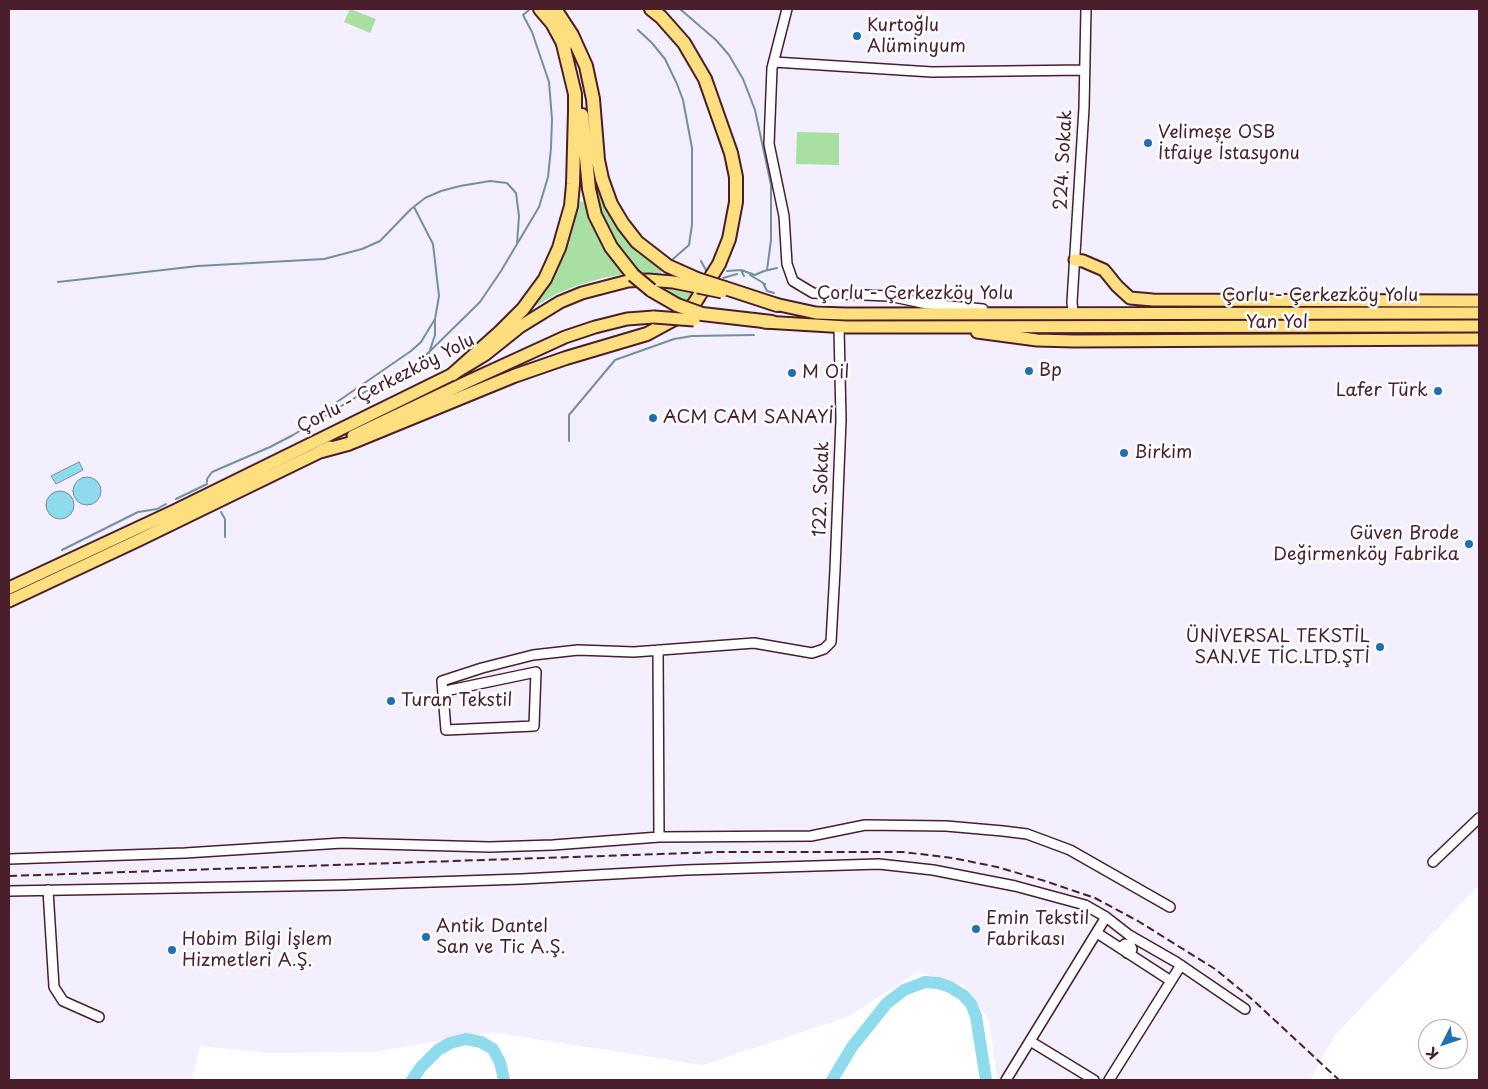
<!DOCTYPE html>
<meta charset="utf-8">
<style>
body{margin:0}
#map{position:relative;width:1488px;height:1089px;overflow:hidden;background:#fff;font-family:"Playpen Sans",sans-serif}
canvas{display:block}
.frame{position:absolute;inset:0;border:10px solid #4a1f2b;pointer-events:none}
.north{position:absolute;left:1418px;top:1019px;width:50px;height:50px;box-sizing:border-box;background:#fff;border:1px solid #b7a5aa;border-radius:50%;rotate:229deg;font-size:14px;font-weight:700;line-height:20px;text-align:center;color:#4a1f2b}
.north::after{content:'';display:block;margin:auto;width:18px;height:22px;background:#1f6fb2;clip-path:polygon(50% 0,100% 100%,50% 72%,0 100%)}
</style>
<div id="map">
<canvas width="1488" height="1089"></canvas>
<div class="frame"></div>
<div class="north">K</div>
</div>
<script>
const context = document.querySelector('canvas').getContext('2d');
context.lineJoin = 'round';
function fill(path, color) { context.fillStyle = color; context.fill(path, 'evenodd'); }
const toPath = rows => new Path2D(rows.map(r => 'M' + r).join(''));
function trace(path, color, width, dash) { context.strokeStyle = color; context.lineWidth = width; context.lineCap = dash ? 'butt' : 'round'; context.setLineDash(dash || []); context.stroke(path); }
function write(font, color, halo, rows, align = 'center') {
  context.font = font + ' "Playpen Sans",sans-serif'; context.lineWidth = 5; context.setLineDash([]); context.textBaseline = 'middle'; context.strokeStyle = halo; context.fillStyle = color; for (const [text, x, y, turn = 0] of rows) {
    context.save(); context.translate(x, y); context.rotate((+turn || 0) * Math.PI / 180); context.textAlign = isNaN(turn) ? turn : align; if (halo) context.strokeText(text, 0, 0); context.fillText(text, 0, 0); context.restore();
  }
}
fill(toPath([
 [9,9,1479,9,1479,885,1335,1035,1310,1080,997,1080,989,1021,964,985,918,972,849,1016,703,1065,491,1032,375,1052,269,1053,200,1046,192,1080,9,1080]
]), '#f3effe');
fill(toPath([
 [350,9,376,19,370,33,344,22],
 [797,132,839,133,839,165,796,164],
 [594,173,604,202,618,228,632,245,649,261,661,269,661,273,640,275,617,247,607,229,599,209],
 [577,201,585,202,596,233,607,252,623,274,602,278,573,287,556,294,534,307,553,277,560,262,566,246],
 [659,289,676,289,696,292,686,304]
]), '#a8dfa2');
const water = toPath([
 [79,462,83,470,56,484,51,476,79,462],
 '73 491a14 14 0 1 1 28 0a14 14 0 1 1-28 0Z',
 '46 505a14 14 0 1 1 28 0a14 14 0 1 1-28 0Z'
]);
fill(water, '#8edbee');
trace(water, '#7390a0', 1);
trace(toPath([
 [680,9,716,40,729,55,743,79,755,110,771,185,771,240,767,270],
 [638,30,652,43,665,59,677,84,683,100,692,148,692,225,690,238,689,245,673,259],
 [414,207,433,244,439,296,435,319,435,335,429,353],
 [701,261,707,272],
 [741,270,755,275,764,271,777,268],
 [727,271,741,270,744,276],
 [750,275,765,284],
 [723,278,737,274],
 [58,282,198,266,324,259,362,249,380,241,411,209,425,198,441,191,460,186,490,181,507,183,516,193,519,216,517,244],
 [763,283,767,291,774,293],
 [321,418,327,410,334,404,411,351,421,342,435,319],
 [569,441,569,415,615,360,674,339,692,336,754,335],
 [207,482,207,479,212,472,270,447,293,435,378,384,422,359,480,302,501,271,539,207,548,177,551,148,552,119,549,82,532,32,523,15,529,10],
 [176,499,207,484],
 [221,512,225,519,225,537],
 [62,550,138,512,157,509,166,504]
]), '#7390a0', 2);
trace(toPath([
 [412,1080,421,1067,438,1050,450,1043,466,1039,481,1042,493,1049,500,1062,504,1080],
 [832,1080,852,1047,887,1003,904,990,925,982,938,983,950,987,963,995,971,1004,976,1016,986,1080]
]), '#8edbee', 12);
const minor = toPath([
 [787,9,772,68,769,144,784,216,787,264,793,281,813,293,889,296,927,304,983,309],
 [774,62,932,72,1084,70],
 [1073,313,1072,302,1084,108,1086,9],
 [658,650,659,837,811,836,865,825,946,826,1003,831,1027,834,1070,850,1170,907],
 [443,694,450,690,536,672,534,726,446,730,443,694,442,681,482,668,533,655,578,650,634,652,754,643,812,653,824,649,831,642,835,570,841,420,839,327],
 [9,859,185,853,342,843,490,847,553,845,659,837],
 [1433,862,1479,818],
 [48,890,54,987,63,1001,99,1017],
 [9,891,343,885,522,879,686,870,879,864,933,870,1015,886,1085,905,1106,917,1129,935,1176,962,1245,1009],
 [1097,933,1171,981],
 [1121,947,1125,944,1130,945,1132,949,1131,952,1127,953],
 [1030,1041,1094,1080],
 [1006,1080,1106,917],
 [1109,1080,1181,965]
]);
const major = toPath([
 [1075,260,1083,261,1104,270,1117,286,1130,298,1153,300,1479,301],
 [770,303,816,313,846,314,1479,313],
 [764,322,847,327,1479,326],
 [977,332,1037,340,1074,341,1479,339],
 [353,436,469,381,565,337,595,327,627,319,654,317],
 [9,588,174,511,453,374,486,354,521,326,560,302,582,293,628,281,648,280,673,282,698,287],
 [9,601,139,540,330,447]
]);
const highway = toPath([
 [540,9,552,23,565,47],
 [555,9,572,35,586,66,593,99,598,160,602,179,611,204,623,224,637,242,668,266,697,279],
 [582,115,589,189,595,215,611,247,633,275],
 [725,288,777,305],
 [651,290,677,305],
 [702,314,772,322],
 [453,374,500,332,523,309,545,279,559,248,571,206,573,184,575,111,575,94,562,40],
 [322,451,348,444,514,376,566,358,647,334,682,315,694,304,719,264,729,239,736,202,736,177,731,153,705,79,684,43,661,17,651,9]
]);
trace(minor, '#4a1f2b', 12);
trace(major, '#4a1f2b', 15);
trace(highway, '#4a1f2b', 16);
trace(minor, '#fff', 9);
trace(major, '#fedf80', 11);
trace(highway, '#fedf80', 12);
trace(toPath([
 [9,876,720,852,903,852,953,858,997,867,1045,881,1095,898,1138,921,1215,969,1253,1000,1339,1080]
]), '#4a1f2b', 2, [8, 4]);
const majorBridge = toPath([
 [698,287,722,292],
 [654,317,694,320]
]);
const highwayBridge = toPath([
 [633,275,651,290],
 [697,279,725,288],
 [677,305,702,314]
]);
trace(majorBridge, '#4a1f2b', 15, []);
trace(highwayBridge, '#4a1f2b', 16, []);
trace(majorBridge, '#fedf80', 11);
trace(highwayBridge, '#fedf80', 12);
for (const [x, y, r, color] of [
 [857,36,5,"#1f6fb2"],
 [1148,143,5,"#1f6fb2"],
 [1029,371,5,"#1f6fb2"],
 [792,373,5,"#1f6fb2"],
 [1438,391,5,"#1f6fb2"],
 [653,418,5,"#1f6fb2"],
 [1124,453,5,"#1f6fb2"],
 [1469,544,5,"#1f6fb2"],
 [1380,647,5,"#1f6fb2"],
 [391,701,5,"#1f6fb2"],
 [976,929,5,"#1f6fb2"],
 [426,937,5,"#1f6fb2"],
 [172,950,5,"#1f6fb2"]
]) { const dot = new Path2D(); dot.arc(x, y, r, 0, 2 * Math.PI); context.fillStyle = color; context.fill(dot); trace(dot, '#fff', 2); }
write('18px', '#4a1f2b', '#fff', [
 ["Kurtoğlu",867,26],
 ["Alüminyum",867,47],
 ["Velimeşe OSB",1158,133],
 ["İtfaiye İstasyonu",1158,154],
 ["Bp",1039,371],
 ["M Oil",802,373],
 ["Lafer Türk",1428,391,"right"],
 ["ACM CAM SANAYİ",663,418],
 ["Birkim",1134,453],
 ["Güven Brode",1459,534,"right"],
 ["Değirmenköy Fabrika",1459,555,"right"],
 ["ÜNİVERSAL TEKSTİL",1370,637,"right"],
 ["SAN.VE TİC.LTD.ŞTİ",1370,658,"right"],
 ["Turan Tekstil",401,701],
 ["Emin Tekstil",986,919],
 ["Fabrikası",986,940],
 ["Antik Dantel",436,927],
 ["San ve Tic A.Ş.",436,948],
 ["Hobim Bilgi İşlem",182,940],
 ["Hizmetleri A.Ş.",182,961]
], 'left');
write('18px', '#4a1f2b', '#fff', [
 ["224. Sokak",1064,160,-87],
 ["Çorlu - Çerkezköy Yolu",915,294],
 ["Çorlu - Çerkezköy Yolu",1320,296],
 ["Yan Yol",1277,323],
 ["Çorlu - Çerkezköy Yolu",386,384,-27],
 ["122. Sokak",822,489,-88]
]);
</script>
